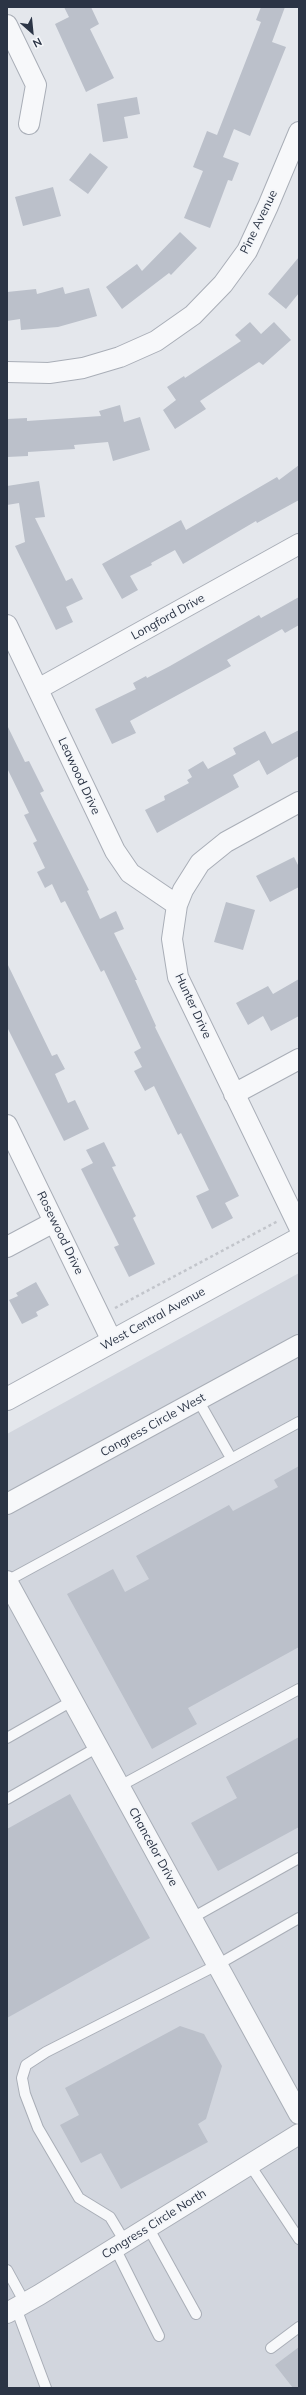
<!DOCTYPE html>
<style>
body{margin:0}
#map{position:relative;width:306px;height:2395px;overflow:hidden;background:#e4e7ec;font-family:Mulish,sans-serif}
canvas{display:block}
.frame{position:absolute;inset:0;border:8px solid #2b3445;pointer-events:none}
.north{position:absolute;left:12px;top:12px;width:40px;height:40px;-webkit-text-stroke:3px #f4f6f9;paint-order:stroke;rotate:153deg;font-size:11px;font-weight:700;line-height:16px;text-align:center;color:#2b3445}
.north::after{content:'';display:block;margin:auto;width:14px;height:18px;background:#2b3445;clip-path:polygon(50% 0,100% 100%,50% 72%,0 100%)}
</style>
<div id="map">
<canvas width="306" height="2395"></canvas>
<div class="frame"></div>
<div class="north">N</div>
</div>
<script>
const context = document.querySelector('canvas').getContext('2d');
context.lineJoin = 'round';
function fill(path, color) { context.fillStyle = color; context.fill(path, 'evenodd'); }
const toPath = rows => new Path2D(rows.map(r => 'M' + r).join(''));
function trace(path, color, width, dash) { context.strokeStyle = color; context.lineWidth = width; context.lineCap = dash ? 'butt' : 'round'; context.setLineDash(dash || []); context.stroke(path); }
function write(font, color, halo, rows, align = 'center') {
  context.font = font + ' Mulish,sans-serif'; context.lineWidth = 3.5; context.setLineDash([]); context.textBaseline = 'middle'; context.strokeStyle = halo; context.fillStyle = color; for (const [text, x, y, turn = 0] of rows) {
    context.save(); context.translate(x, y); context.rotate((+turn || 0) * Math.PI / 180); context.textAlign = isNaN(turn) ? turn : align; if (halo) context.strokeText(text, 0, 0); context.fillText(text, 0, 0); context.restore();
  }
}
fill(toPath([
 [299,1273,299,2388,7,2388,7,1434]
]), '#d2d6de');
fill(toPath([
 [64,7,91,7,99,24,90,29,114,78,86,92,55,24,69,17],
 [261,7,285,7,272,42,286,47,250,136,234,129,223,157,239,163,232,181,228,180,210,228,184,218,203,171,193,167,207,131,217,135,261,22,256,20],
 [137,97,140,114,124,117,128,138,103,142,97,104],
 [90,153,108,167,88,194,69,180],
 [53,187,61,216,23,226,15,197],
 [180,232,197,248,171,275,169,273,122,309,106,287,137,264,142,271],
 [299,257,299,293,286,309,268,294],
 [63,287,65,294,89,288,97,316,58,327,21,330,20,319,7,321,7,292,36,289,37,294],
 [250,322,261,334,274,322,291,340,263,365,259,362,200,401,206,409,175,429,163,410,176,400,167,387,184,376,185,378,241,341,235,335],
 [120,405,124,422,140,417,150,450,113,461,108,442,74,445,75,449,28,452,28,456,7,457,7,419,27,418,27,421,101,416,99,411],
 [299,465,299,500,257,523,256,521,183,564,175,550,151,563,152,565,130,576,138,590,122,599,102,564,181,520,186,530,277,477,279,480],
 [39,481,45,517,35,518,66,581,72,578,83,599,66,607,73,622,56,630,15,546,25,542,19,503,7,505,7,486],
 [299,597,299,625,285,633,282,629,227,660,231,666,130,721,136,733,112,744,95,709,136,689,133,683,146,676,147,678,170,666,259,615,261,618],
 [7,725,25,762,29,761,44,791,40,793,89,890,87,891,100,919,116,911,124,929,114,933,137,980,135,980,156,1026,155,1027,239,1196,225,1203,233,1218,212,1229,196,1196,209,1190,181,1133,178,1135,154,1086,145,1091,134,1071,142,1067,134,1052,141,1048,114,991,104,970,101,972,65,901,61,903,52,884,45,888,37,872,45,868,33,843,37,841,24,815,29,813,7,768],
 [299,730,299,756,267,775,259,760,233,775,239,787,157,833,145,810,165,800,164,796,189,783,187,780,192,777,188,770,203,761,208,769,236,754,233,748,265,731,272,744],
 [294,857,299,867,299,887,270,902,256,876],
 [226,902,255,910,243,950,214,942],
 [7,963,52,1056,57,1054,65,1069,55,1074,68,1103,75,1100,89,1129,64,1141,7,1027],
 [299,979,299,1016,271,1031,263,1016,248,1025,236,1003,268,986,273,994],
 [104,1142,116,1166,112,1167,136,1216,133,1218,155,1264,129,1277,114,1247,119,1245,81,1169,93,1163,86,1150],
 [36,1282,49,1305,36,1312,38,1316,22,1324,9,1300,18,1296,16,1293],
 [299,1466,299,1647,188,1708,197,1724,152,1749,67,1594,113,1569,125,1592,149,1579,136,1556,229,1505,233,1511,278,1487,274,1480],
 [299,1737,299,1827,218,1871,191,1823,237,1798,226,1777],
 [70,1794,150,1938,7,2018,7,1829],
 [180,2026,204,2034,222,2066,206,2119,198,2124,208,2142,121,2189,101,2153,81,2163,60,2125,79,2115,65,2088],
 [299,2347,299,2388,293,2388,275,2365]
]), '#bbc0ca');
const service = toPath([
 [198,1400,231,1458],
 [7,1581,299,1422],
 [7,1738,72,1701],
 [120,1786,299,1689],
 [7,1799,98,1747],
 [192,1918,299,1858],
 [250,2165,299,2239],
 [148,2227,196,2314],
 [125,2242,110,2217,79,2198,38,2128,25,2094,22,2078,26,2065,46,2052,217,1965,299,1918],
 [115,2248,159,2336],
 [7,2270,25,2303],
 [16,2308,46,2388],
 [271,2348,299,2327]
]);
const minor = toPath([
 [7,25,36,85,29,124],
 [7,372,49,373,83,368,120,357,156,341,193,315,223,284,247,251,268,206,299,132],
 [7,625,115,851,130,873,177,905],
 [38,689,299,544],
 [299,802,226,842,200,863,183,890,177,905,172,939,178,977,299,1227],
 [234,1094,299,1059],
 [7,1125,112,1341],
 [7,1247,54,1222],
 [7,1504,299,1345],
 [7,1581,299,2114],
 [7,2313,39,2295,299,2134]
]);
const tertiary = toPath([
 [7,1399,299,1239]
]);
trace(service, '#a9aeb7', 12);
trace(minor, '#a9aeb7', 22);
trace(tertiary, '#a9aeb7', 24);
trace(toPath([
 [115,1308,278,1221]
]), '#c2c5cb', 2.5, [3, 3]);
trace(service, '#f7f8fa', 10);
trace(minor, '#f7f8fa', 20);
trace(tertiary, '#f7f8fa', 22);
write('12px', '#2b3445', '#f4f6f9', [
 ["Pine Avenue",259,222,-64],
 ["Longford Drive",168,617,-29],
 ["Leawood Drive",79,776,65],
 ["Hunter Drive",193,1006,65],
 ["Rosewood Drive",60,1233,64],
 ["West Central Avenue",153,1319,-29],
 ["Congress Circle West",153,1425,-29],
 ["Chancelor Drive",153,1847,61],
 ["Congress Circle North",154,2224,-32]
]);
</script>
